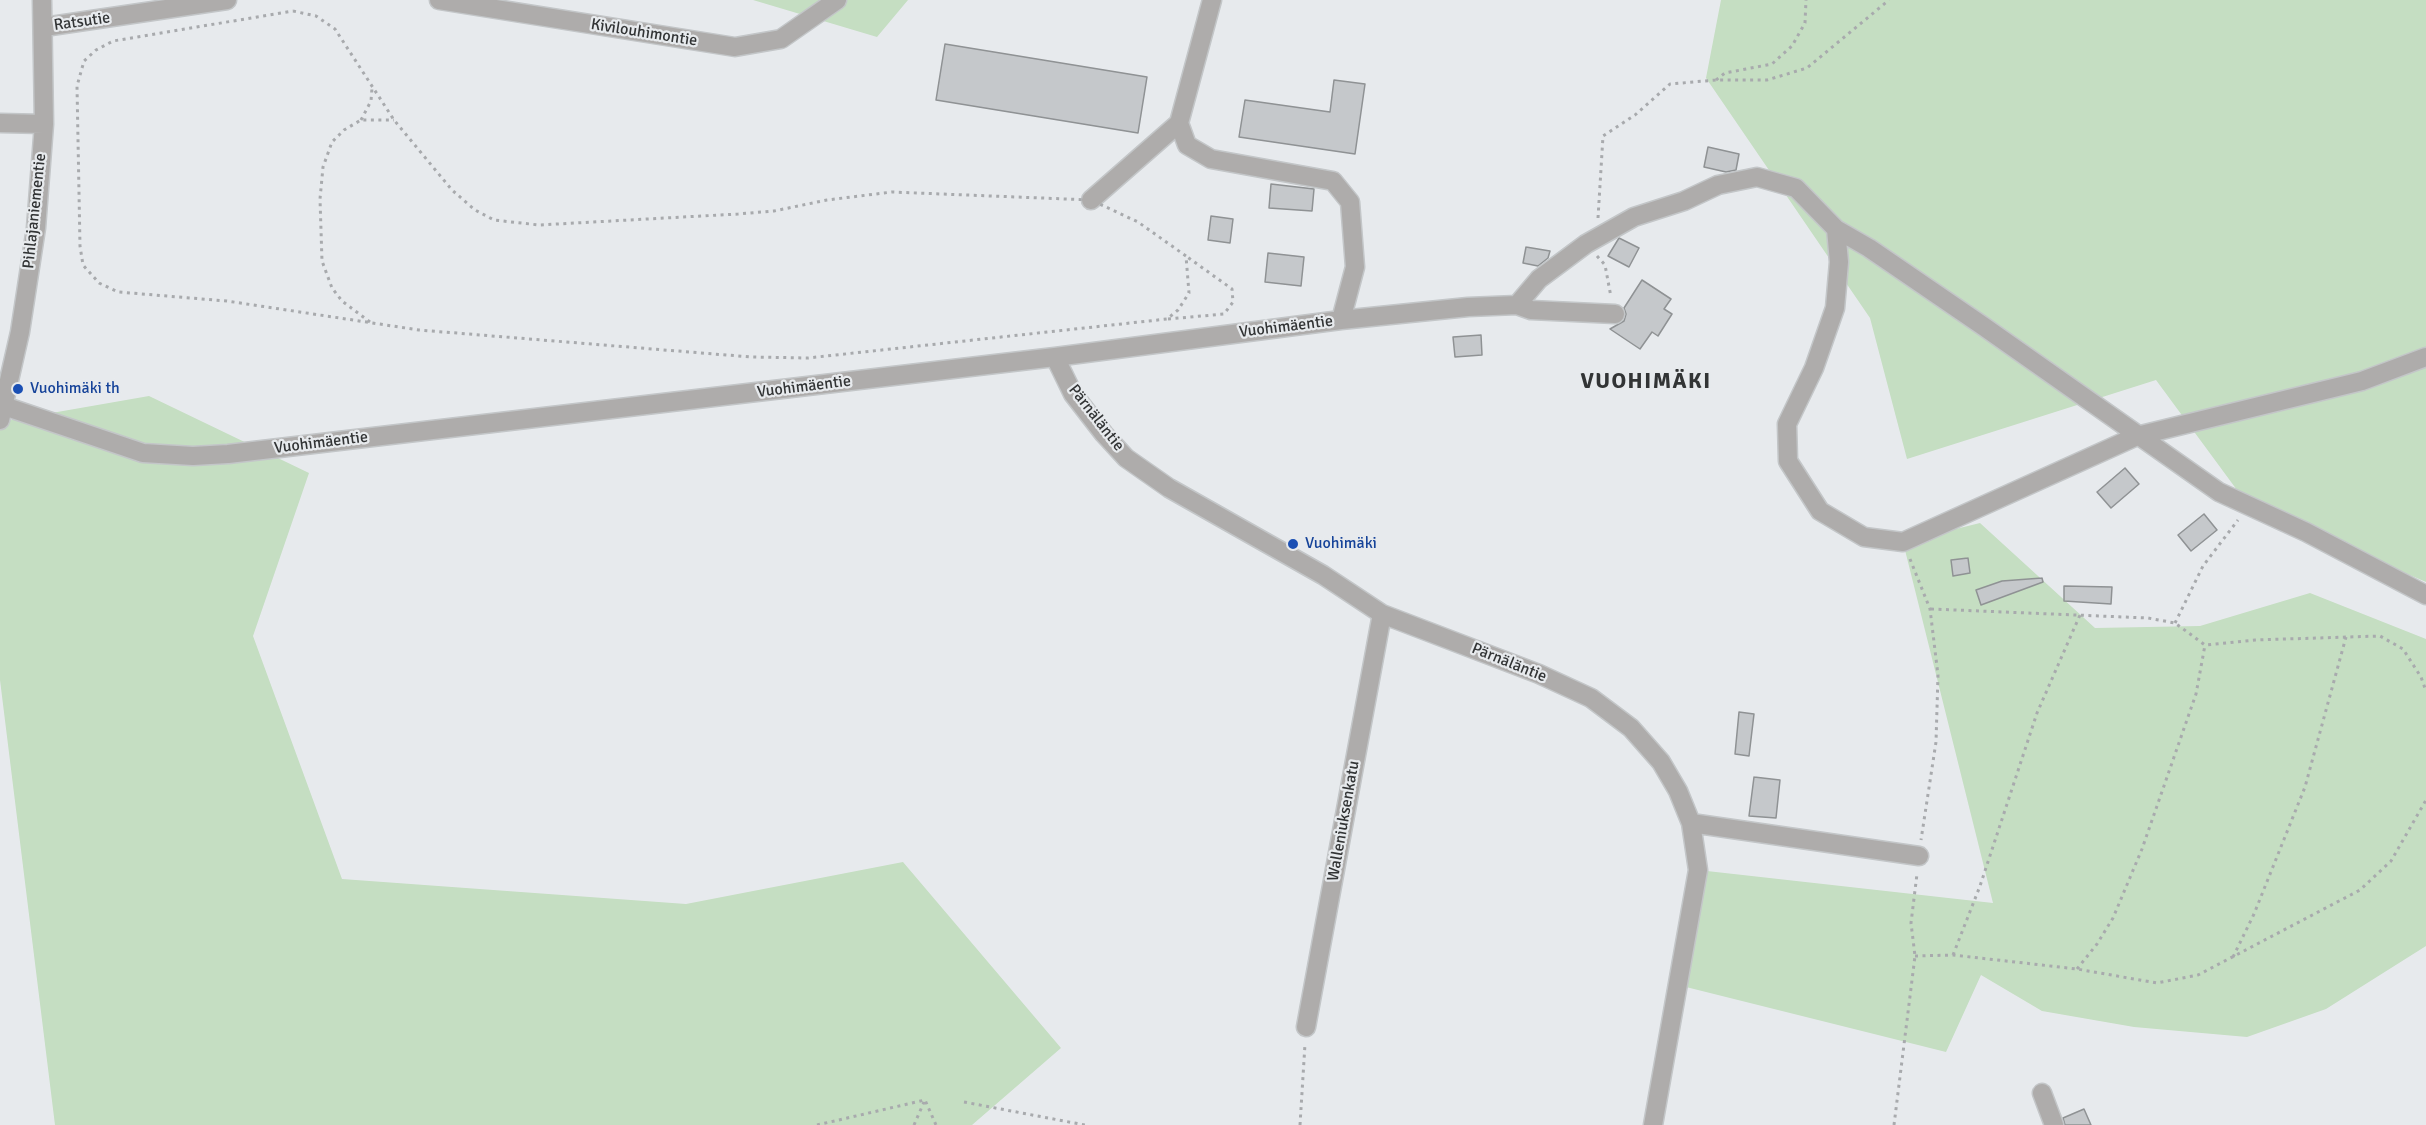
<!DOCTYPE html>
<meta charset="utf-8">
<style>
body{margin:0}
canvas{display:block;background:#e7eaed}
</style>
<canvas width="2426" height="1125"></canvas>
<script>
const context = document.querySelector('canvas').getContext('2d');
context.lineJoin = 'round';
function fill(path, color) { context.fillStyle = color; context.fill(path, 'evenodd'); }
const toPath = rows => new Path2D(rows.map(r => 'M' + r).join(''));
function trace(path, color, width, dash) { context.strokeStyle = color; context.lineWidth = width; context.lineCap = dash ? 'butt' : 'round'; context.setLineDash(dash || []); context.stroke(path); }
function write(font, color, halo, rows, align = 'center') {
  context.font = font + ' Signika,sans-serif'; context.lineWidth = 4.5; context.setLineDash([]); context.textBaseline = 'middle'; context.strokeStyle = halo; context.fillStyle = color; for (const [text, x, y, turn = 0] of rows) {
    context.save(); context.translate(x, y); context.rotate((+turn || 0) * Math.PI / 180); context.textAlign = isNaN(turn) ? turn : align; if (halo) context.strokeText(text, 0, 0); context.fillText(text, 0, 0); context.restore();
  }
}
fill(toPath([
 [753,0,908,0,877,37],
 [1721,0,2426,0,2426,582,2248,505,2156,380,1907,459,1870,318,1706,78],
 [149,396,309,473,253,636,342,879,686,904,903,862,1061,1048,972,1125,55,1125,0,680,0,422],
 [1980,523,2095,628,2200,626,2310,593,2426,639,2426,946,2326,1009,2247,1037,2134,1027,2042,1011,1981,975,1946,1052,1678,985,1698,870,1993,903,1903,542]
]), '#c5dec2');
const building = toPath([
 [945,44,1147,77,1138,133,936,100,945,44],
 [1334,80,1365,84,1355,154,1239,137,1245,100,1330,112,1334,80],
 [1708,147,1739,154,1736,170,1726,172,1704,167,1708,147],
 [1271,184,1314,189,1312,211,1269,208,1271,184],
 [1211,216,1233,219,1230,243,1208,240,1211,216],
 [1619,238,1639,248,1629,267,1608,256,1619,238],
 [1526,247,1550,251,1548,258,1538,266,1523,263,1526,247],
 [1268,253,1304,257,1301,286,1265,282,1268,253],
 [1642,280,1671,299,1664,309,1672,314,1658,336,1652,332,1640,349,1610,329,1624,321,1626,314,1624,308,1642,280],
 [1481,335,1482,355,1455,357,1453,337,1481,335],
 [2125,468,2139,484,2111,508,2097,492,2125,468],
 [2204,514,2217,530,2191,551,2178,535,2204,514],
 [1968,558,1970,573,1953,576,1951,560,1968,558],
 [2042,578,2043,582,1981,605,1976,590,2002,581,2042,578],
 [2064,586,2112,587,2111,604,2064,601,2064,586],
 [1739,712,1754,714,1749,756,1735,754,1739,712],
 [1754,777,1780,780,1776,818,1749,816,1754,777],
 [2084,1109,2091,1125,2065,1125,2063,1118,2084,1109]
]);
fill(building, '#c5c8cb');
trace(building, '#8f9294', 1.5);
const minor = toPath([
 [439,0,735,47,781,39,837,0],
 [1212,0,1179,123,1187,145,1211,159,1333,181,1350,202,1355,267,1341,320],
 [44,27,227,0],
 [0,123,44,124],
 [1091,200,1179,123],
 [1836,229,1839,262,1835,308,1814,368,1787,424,1788,461,1820,511,1864,537,1903,542,2137,436,2362,381,2426,357],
 [1517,305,1531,310,1615,314],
 [1055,357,1073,394,1104,434,1126,458,1169,488,1323,575,1382,614,1539,674,1591,698,1631,728,1661,762,1678,791,1691,823,1698,870,1653,1125],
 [4,406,143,453,193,456,228,454,1055,357,1341,320,1468,307,1517,305,1539,279,1586,244,1634,217,1684,201,1718,185,1757,177,1796,188,1836,229,1869,248,1983,326,2219,492,2306,532,2426,595],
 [0,420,20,332,36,228,44,124,42,0],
 [1691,823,1919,856],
 [1306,1027,1382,614],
 [2042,1093,2054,1125]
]);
trace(minor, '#c3c6c8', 21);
trace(toPath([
 [293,11,316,16,335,29,394,120,452,190,475,210,494,220,539,225,738,214,774,211,827,200,892,192,1091,200,1138,222,1186,256,1189,293,1178,310,1167,319,808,358,751,357,419,330,227,301,118,292,99,283,83,265,80,246,77,86,84,61,96,50,113,41,293,11],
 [1716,80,1725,73,1772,64,1792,46,1805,23,1806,0],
 [361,120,371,101,372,88],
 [1598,218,1603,136,1635,115,1670,84,1716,80,1767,80,1807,68,1889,0],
 [1597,256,1605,265,1611,297],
 [1168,319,1224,314,1233,302,1232,289,1186,256],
 [370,322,342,301,332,288,322,261,320,199,323,167,332,142,344,130,361,120,394,120],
 [1910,559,1930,609,1938,675,1936,742,1921,840],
 [1931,609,2148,618,2175,623,2205,645,2255,640,2380,636,2403,649,2421,677,2426,691],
 [2175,623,2203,566,2238,520],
 [1953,955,1980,886,2037,713,2080,615],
 [1915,956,1953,955,2077,969,2157,983,2198,975,2360,890,2391,861,2426,800],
 [2233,957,2254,914,2305,787,2346,637],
 [2077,969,2097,944,2113,918,2142,849,2196,694,2205,645],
 [964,1102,1085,1125],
 [817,1125,925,1100,936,1125],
 [914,1125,924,1102],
 [1300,1125,1305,1044],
 [1894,1125,1915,956,1911,923,1917,874]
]), '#a8aaad', 3, [3, 4.5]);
trace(minor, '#aeacab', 18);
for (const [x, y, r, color] of [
 [18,389,6,"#1a4fb4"],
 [1293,544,6,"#1a4fb4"]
]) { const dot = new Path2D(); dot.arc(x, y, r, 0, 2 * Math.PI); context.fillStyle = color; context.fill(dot); trace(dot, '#e7eaed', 2); }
write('16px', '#323435', '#e7eaed', [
 ["Ratsutie",82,22,-8],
 ["Kivilouhimontie",644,33,9],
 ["Pihlajaniementie",35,211,-84],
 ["Vuohimäentie",1286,327,-7],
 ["Vuohimäentie",804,387,-7],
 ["Pärnäläntie",1096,418,52],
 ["Vuohimäentie",321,443,-7],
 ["Pärnäläntie",1509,663,22],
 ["Walleniuksenkatu",1344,821,-80]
]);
write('16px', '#164399', '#e7eaed', [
 ["Vuohimäki th",30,389],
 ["Vuohimäki",1305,544]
], 'left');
context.letterSpacing = '1.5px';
write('bold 22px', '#323435', '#e7eaed', [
 ["VUOHIMÄKI",1646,382]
]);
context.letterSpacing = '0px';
</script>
